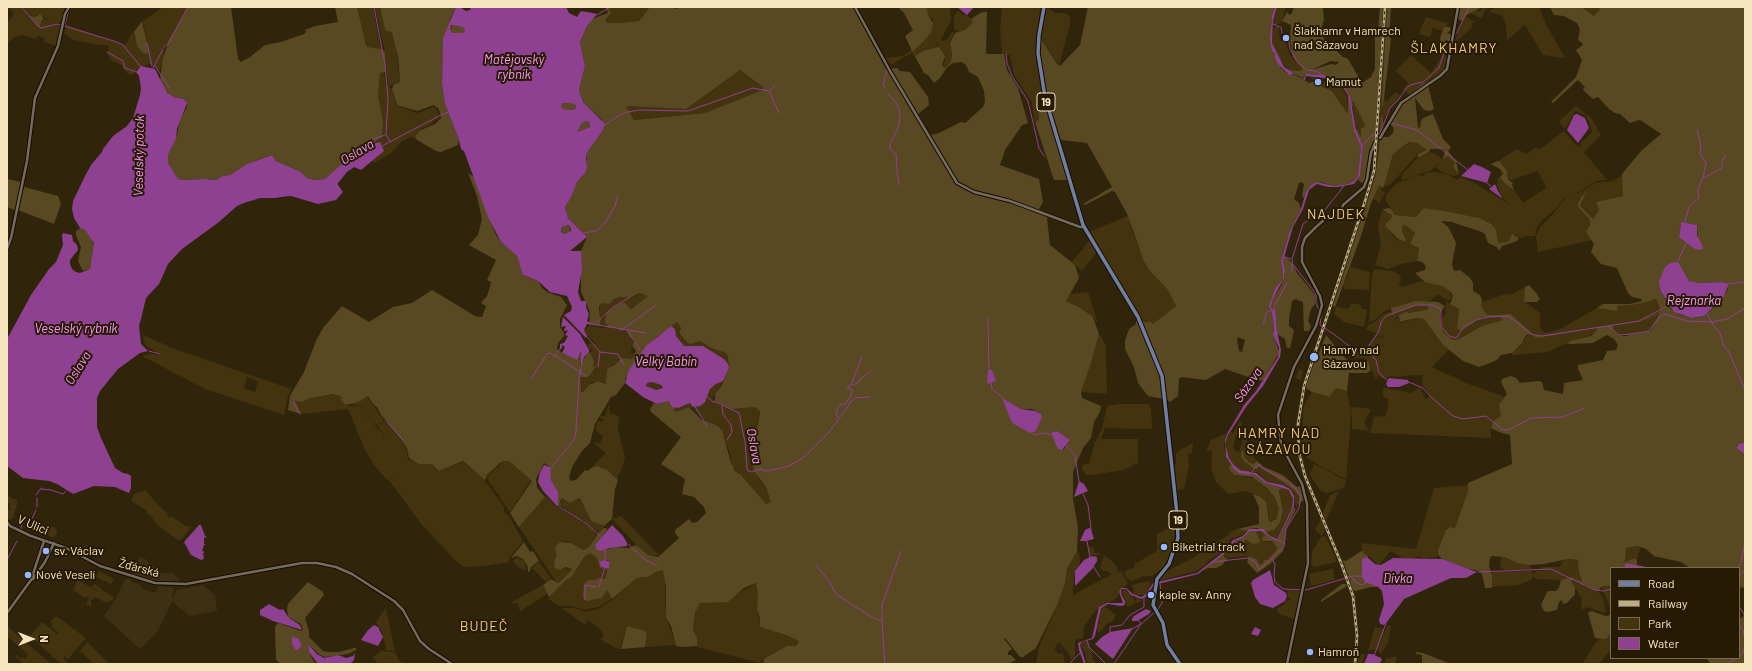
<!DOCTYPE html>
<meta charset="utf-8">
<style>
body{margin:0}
#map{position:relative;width:1752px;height:671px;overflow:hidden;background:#30250b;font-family:Barlow,sans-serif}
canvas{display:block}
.frame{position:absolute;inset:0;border:8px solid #f6e4bd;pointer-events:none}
.legend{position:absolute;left:1610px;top:567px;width:130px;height:92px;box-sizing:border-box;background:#261b02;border:1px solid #796b4d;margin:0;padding:5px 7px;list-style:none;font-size:12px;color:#f6e4bd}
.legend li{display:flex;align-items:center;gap:8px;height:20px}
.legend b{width:20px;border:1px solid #796b4d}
.north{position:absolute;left:12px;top:619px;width:40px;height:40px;-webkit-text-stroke:3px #261b02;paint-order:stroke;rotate:90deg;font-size:11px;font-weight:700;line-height:16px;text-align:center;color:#f6e4bd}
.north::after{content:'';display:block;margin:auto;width:14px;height:18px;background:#f6e4bd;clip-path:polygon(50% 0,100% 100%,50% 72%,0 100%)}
</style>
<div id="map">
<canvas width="1752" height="671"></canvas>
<div class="frame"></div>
<ul class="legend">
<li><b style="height:5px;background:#707ea2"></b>Road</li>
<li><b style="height:5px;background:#bdad89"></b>Railway</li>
<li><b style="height:11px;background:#43340f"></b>Park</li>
<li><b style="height:11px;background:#8e4091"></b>Water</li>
</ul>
<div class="north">N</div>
</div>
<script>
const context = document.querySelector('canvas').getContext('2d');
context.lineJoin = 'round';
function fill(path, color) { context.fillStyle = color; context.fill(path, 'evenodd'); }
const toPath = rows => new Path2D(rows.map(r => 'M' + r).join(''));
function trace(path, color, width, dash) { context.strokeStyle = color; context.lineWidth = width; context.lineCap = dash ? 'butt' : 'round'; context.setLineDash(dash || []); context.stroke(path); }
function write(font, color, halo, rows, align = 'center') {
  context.font = font + ' Barlow,sans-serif'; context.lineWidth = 4; context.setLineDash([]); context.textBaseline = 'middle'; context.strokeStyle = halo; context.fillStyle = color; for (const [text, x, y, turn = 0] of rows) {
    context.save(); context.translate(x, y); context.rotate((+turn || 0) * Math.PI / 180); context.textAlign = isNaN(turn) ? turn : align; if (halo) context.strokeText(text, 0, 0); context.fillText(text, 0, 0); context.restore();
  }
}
fill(toPath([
 [1383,7,1387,7,1379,151,1375,178,1306,387,1300,424,1301,453,1307,476,1343,562,1355,595,1359,636,1357,664,1353,664,1356,636,1351,596,1340,564,1303,477,1298,454,1296,424,1303,386,1371,177,1375,150],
 [139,557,144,558,161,573,173,573,182,583,159,583,132,576],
 [128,578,131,579,131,582,141,585,143,589,156,593,158,586,174,588,172,597,173,598,177,590,203,585,215,595,217,611,189,616,172,601,158,631,140,649,104,616,116,598,124,581]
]), '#3e3113');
fill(toPath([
 [7,7,20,7,38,27,42,28,40,27,42,19,50,22,49,20,38,14,35,17,29,16,21,7,64,7,64,10,62,21,51,26,59,25,61,27,56,46,44,42,45,38,38,36,36,39,22,35,15,37,7,43,7,24,14,13],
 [163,7,188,7,167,45,163,47,162,50,165,50,159,72,155,65,149,64,138,68,133,75,128,74,120,64,112,61,107,53,109,47,107,45,99,45,74,40,64,34,67,25,125,45,133,32,137,46,149,53,143,21],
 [357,7,373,7,381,49,368,47,366,45],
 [375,7,380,7,385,29,386,31,391,31,396,49,400,80,399,83,388,86,392,89,396,105,417,113,434,107,437,110,439,117,430,125,419,130,415,138,410,137,401,142,391,153,374,163,372,160,374,157,376,143,367,149,366,148,382,137,383,121,378,96,380,73,384,72,386,85,388,85,385,52],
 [608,7,650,7,639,21,618,23,608,23,605,20,610,15],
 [926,7,950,7,951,20,941,39,943,41,947,40,952,32,954,32,950,43,952,57,951,63,946,67,943,66,945,60,933,35,938,48,923,51,915,56,913,52,891,65,886,58,902,56,908,53,931,34,933,20,928,15],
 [1002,7,1040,7,1036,55,1044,97,1038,99,1039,120,1038,121,1034,121,1032,102,1014,75,1010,56,1012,56,1002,53,1000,28],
 [1046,7,1055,13,1064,13,1070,16,1070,24,1059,66,1041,39],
 [1278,7,1286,7,1281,23,1275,25,1273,23],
 [1482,7,1489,7,1483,13,1484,14,1481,18,1471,13,1476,10,1480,12],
 [1495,7,1539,7,1546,24,1565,58,1543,55,1525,25,1507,40,1506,24,1503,17,1501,15,1489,12],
 [1582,7,1599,7,1601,10,1595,16],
 [958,11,963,15,967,15,974,22,965,30,959,32,954,29,954,16],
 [1465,16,1475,22,1472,23,1471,29,1464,35,1461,33,1463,36,1454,43],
 [1426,17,1442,22,1449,23,1442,31,1433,28,1430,37,1419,34],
 [1279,26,1280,41,1285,41,1290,55,1302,68,1301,71,1288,70,1280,60,1272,43,1274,27],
 [1443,51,1444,51,1448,61,1443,72,1428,83,1426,82,1423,83,1409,95,1403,89,1408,83,1396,71,1397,69,1411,55,1431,73,1441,58],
 [740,70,763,87,764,90,705,113,634,120,626,106,686,109],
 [1310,77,1320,80,1326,84,1329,80,1337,83,1347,95,1348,112,1347,113,1332,91,1322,87],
 [1395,92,1401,96,1390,108,1383,120,1381,114,1384,100,1387,102],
 [1353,100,1364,123,1365,127,1361,137,1355,123,1352,101],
 [1576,106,1591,118,1601,135,1584,152,1607,180,1596,181,1584,189,1563,199,1554,211,1542,220,1537,227,1535,236,1527,236,1521,238,1515,235,1512,235,1508,242,1499,244,1497,241,1496,230,1474,217,1424,208,1416,217,1395,215,1386,201,1386,195,1397,183,1418,175,1424,176,1426,173,1434,172,1447,174,1458,180,1459,177,1473,182,1510,205,1504,199,1497,186,1497,181,1501,178,1505,184,1514,190,1523,203,1546,188,1538,171,1508,181,1507,171,1501,163,1498,161,1517,149,1526,154,1536,147,1539,150,1564,131,1574,143,1581,147,1581,143,1592,132,1589,121,1585,115,1575,111,1566,128,1562,126,1559,121],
 [1412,142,1420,144,1427,150,1418,154,1390,185,1384,186,1393,154,1403,146],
 [1430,152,1439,156,1441,159,1448,156,1455,163,1454,168,1459,174,1454,176,1442,172,1436,167,1440,161,1432,170,1402,180,1402,175,1415,160],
 [1621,176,1623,178,1623,196,1596,202,1599,210,1593,219,1580,204,1587,191,1581,197,1577,206,1590,220,1590,225,1586,232,1592,240,1538,252,1536,236,1540,227,1554,213,1563,201,1567,197,1584,190,1595,183,1613,181],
 [1379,186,1381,186,1381,190,1385,193,1380,202,1381,204,1373,199],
 [1382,211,1392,215,1391,219,1386,223,1385,226,1396,239,1405,242,1406,238,1402,231,1403,225,1407,226,1415,233,1410,244,1419,248,1417,261,1401,264,1388,269,1375,265,1381,246,1378,224],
 [1128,216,1132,231,1150,271,1168,290,1176,306,1153,324,1146,323,1142,319,1089,232],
 [1090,240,1096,253,1082,271,1072,262],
 [1350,267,1370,272,1369,290,1344,289,1344,284,1348,275],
 [1374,269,1392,271,1399,274,1401,279,1399,285,1402,287,1421,281,1437,284,1449,290,1452,297,1448,301,1438,294,1430,301,1405,304,1385,311,1375,320,1369,322,1372,275],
 [1525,287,1526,289,1524,301,1540,313,1540,326,1542,331,1545,333,1560,329,1597,308,1631,305,1656,299,1660,311,1643,319,1660,313,1660,315,1651,331,1632,335,1618,335,1613,331,1613,326,1640,320,1540,336,1530,332,1511,314,1487,315,1481,306,1480,303,1502,295,1512,294],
 [1088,292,1097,320,1097,322,1093,317,1079,307,1066,301,1070,294],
 [640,293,649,296,631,308,629,306,618,305,600,318,600,304,619,297,636,296],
 [1446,301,1459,309,1457,328,1461,331,1482,317,1501,317,1504,320,1482,326,1459,339,1453,340,1444,333,1440,324,1440,320,1445,315],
 [1351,303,1361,305,1361,308,1367,310,1364,327,1344,322,1334,314,1336,307,1349,309],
 [1428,305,1428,309,1399,315,1393,321,1400,317,1400,323,1416,318,1424,319,1443,345,1449,349,1432,367,1466,383,1505,397,1501,400,1502,416,1494,420,1491,426,1491,438,1370,433,1374,417,1385,416,1388,409,1388,399,1383,397,1383,389,1385,388,1411,393,1420,387,1425,399,1427,399,1430,395,1422,384,1423,375,1413,375,1398,377,1390,376,1384,379,1379,377,1376,364,1378,376,1376,380,1368,360,1363,358,1350,358,1352,352,1364,352,1375,336,1379,339,1383,337,1384,335,1379,338,1376,336,1377,333,1366,330,1368,325,1375,322,1383,314,1413,306],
 [607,314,605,322,608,327,616,328,621,331,626,330,633,338,635,342,631,347,633,349,631,350,631,353,635,353,635,355,632,359,619,359,616,364,613,364,610,368,608,368,607,370,607,384,601,381,592,382,583,393,580,390,580,377,588,377,597,367,593,367,593,357,590,354,592,351,587,346,590,343,595,344,584,331,588,326,604,328,607,327,600,325,601,319],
 [677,322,681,328,679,334,687,342,700,341,712,349,731,354,729,372,712,399,732,409,755,407,759,410,760,417,752,438,752,448,759,479,766,487,771,502,766,504,743,477,732,467,730,454,721,428,717,424,704,421,693,408,689,407,676,412,674,410,675,407,681,407,690,403,693,407,703,403,710,389,726,376,719,356,703,346,684,346,676,336,674,328,671,326],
 [1598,328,1594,333,1587,337,1570,341,1567,343,1548,352,1512,355,1512,352,1520,346,1528,334,1537,338],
 [1099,334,1106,345,1106,350,1107,394,1081,392,1091,363],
 [143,335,172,348,291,389,288,396,284,415,205,389,142,356,150,354,160,355,160,354,145,345],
 [247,377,258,381,255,392,244,388],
 [1304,367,1301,380,1296,378,1299,369,1303,371],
 [652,382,661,385,663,388,656,390,646,386,647,383],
 [1336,388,1347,391,1351,416,1346,479,1323,468,1306,457,1307,452,1302,441,1303,410,1305,403,1312,392,1327,397],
 [336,394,341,397,347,406,360,406,364,413,361,406,349,404,358,402,367,396,384,421,376,425,365,414,383,434,384,436,382,439,385,436,377,425,385,421,404,444,407,451,408,460,413,460,419,464,432,464,439,471,463,462,483,478,504,507,504,512,509,516,523,541,510,557,509,562,486,566,464,567,454,559,423,526,388,479,394,474,387,480,374,465,365,450,348,409,301,414,295,402,296,401,302,402,307,399],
 [609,404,610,413,619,416,618,430,625,457,623,465,617,479,602,468,597,466,591,468,606,453,595,444,596,442,600,444,603,437,595,429,598,421,604,421,599,416,605,416],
 [1120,404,1149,404,1151,408,1152,426,1151,429,1105,428,1101,439,1138,439,1138,463,1123,470,1092,475,1086,475,1082,469,1082,465,1089,463,1095,443,1102,429,1107,406],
 [1350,407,1366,408,1371,410,1364,422,1369,431,1352,429,1352,416],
 [1240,421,1242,423,1240,433,1247,435,1247,441,1244,447,1249,449,1257,461,1253,464,1240,455,1253,467,1250,472,1238,471,1226,453,1225,444,1228,436,1231,431,1233,433],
 [1236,436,1243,439,1239,452,1235,451,1233,446],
 [1227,433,1224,448,1226,457,1230,464,1229,469,1235,475,1256,479,1272,493,1279,509,1279,517,1275,521,1269,521,1269,514,1259,496,1246,491,1228,494,1216,482,1211,469,1212,450,1206,451,1211,440],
 [1193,443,1192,453,1188,455,1189,466,1184,489,1177,490,1174,466,1176,463,1176,454,1178,451],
 [504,461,509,461,531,480,510,512,500,498,499,494,496,492,486,477],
 [1314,464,1345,480,1346,482,1343,488,1327,493,1320,490,1310,475],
 [1254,467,1257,469,1259,467,1269,472,1294,490,1299,498,1297,509,1290,488,1285,485,1267,482,1257,472,1251,473],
 [1468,485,1468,491,1455,528,1448,527,1446,530,1438,550,1437,557,1423,558,1419,556,1414,558,1403,558,1390,551,1380,564,1377,564,1369,556,1363,554,1361,543,1416,549,1434,488],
 [1280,489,1289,490,1292,495,1293,502,1292,508,1276,539,1270,536,1267,532,1275,529,1282,516,1283,511,1279,491],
 [145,490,161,508,168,514,167,516,169,518,171,516,184,525,191,527,182,539,179,541,172,536,155,523,153,517,148,514,146,510,131,501,134,494],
 [1339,491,1335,500,1326,521,1323,513,1330,495],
 [8,496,18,501,13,518,10,520,7,519,7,509,10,510,11,508,9,508,10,504,7,502],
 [546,496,558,508,592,528,596,535,589,547,583,550,571,543,565,541,556,545,555,559,561,570,564,568,568,569,572,567,573,569,557,583,519,527],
 [563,498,570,503,580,499,590,519,593,522,604,526,604,528,600,531,597,532,583,520,577,518,567,511,561,506,560,501],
 [621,516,659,555,651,556,643,552,612,519],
 [1183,517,1189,518,1185,532,1182,530],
 [1321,519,1325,531,1322,536,1315,530],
 [1175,525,1174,543,1170,555,1163,568,1152,576,1144,576,1133,581,1127,579,1124,572,1135,567,1134,564,1156,552,1157,548,1157,534],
 '47 532a5 5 0 1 1 10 0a5 5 0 1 1-10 0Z',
 [1238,529,1246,531,1243,535,1230,539,1225,550,1208,561,1204,566,1196,571,1159,581,1161,576,1167,571,1193,558,1210,545,1228,536,1230,532],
 [1257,531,1264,533,1265,536,1263,538,1264,542,1272,541,1277,547,1276,551,1267,560,1264,560,1260,564,1258,563,1257,559,1249,556,1224,558,1224,555,1229,551,1233,544,1239,544,1245,540,1249,541,1256,534],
 [1325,536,1335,556,1336,562,1314,567,1311,564,1312,552,1321,537],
 [1089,546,1094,548,1095,553,1099,553,1100,555,1090,555,1088,552],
 [1637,546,1640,548,1637,560,1635,558,1622,564,1626,548],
 [1079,551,1080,563,1074,575,1073,596,1083,589,1113,574,1110,574,1108,571,1103,571,1100,567,1104,556,1110,559,1117,567,1117,572,1121,571,1128,584,1120,589,1118,596,1114,600,1101,606,1092,615,1084,626,1083,638,1075,640,1075,657,1071,660,1067,650,1066,650,1059,642,1060,640,1053,651,1054,650,1059,654,1063,653,1065,664,1036,664,1039,647,1058,603,1069,565],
 [590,553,597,558,600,568,607,570,605,579,599,578,595,580,587,581,591,601,602,598,607,590,612,599,598,607,584,610,572,606,560,606,548,599,558,586,567,579,571,578,584,557],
 [517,557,524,561,527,570,521,569,514,563,513,560],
 [1501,557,1505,557,1517,563,1529,564,1531,569,1504,570,1500,566],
 [1568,559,1579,561,1579,572,1582,583,1558,570,1568,575,1568,578,1561,580,1536,579,1534,576,1531,580,1518,585,1492,587,1491,576,1494,572,1532,571,1533,575,1536,571,1554,570,1542,570,1542,567,1560,567,1562,561],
 [539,562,551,578,546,582,532,568],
 [661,564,665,573,666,618,676,645,647,647,645,645,647,632,627,626,620,649,616,648,603,641,601,640,604,635,599,628,588,620,585,625,562,608,576,608,585,612,598,609,611,601,637,578,648,577,658,571],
 [1333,569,1335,580,1311,586,1309,574],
 [99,571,114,579,111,584,96,577],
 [1573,579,1598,591,1603,598,1606,612,1604,613,1587,607,1582,610,1581,598,1571,580],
 [78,580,99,592,92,587,94,584,101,588,101,590,114,597,112,600,107,603,95,597,91,600,91,607,88,605,86,604,89,598,87,596,85,598,73,590],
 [1148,581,1151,583,1145,595,1136,595,1133,593,1134,589,1132,585],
 [757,583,758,594,757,609,761,627,794,638,797,640,796,646,783,650,761,661,761,663,697,647,697,638,693,632,694,624,696,609,701,603,703,602,728,602,740,592],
 [543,585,547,594,520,611,517,603,510,603],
 [1602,586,1611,586,1611,610,1603,591,1606,590,1602,589],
 [1122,589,1126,590,1134,599,1136,603,1136,598,1142,601,1127,607,1125,598,1121,593],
 [1287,590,1301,591,1294,619,1280,614,1277,611,1278,608,1284,605,1286,601,1292,600,1288,597],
 [1103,607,1106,607,1116,615,1113,621,1107,624,1099,633,1096,628,1099,624,1100,611],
 [385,609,386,609,395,651,385,650,386,646,384,642,382,632,376,622],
 [56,616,86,638,68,659,64,656,64,660,67,662,66,664,61,664,30,636,42,622,57,634,59,633,51,626,53,624,50,622],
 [1388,625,1391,626,1388,642,1381,654,1377,649],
 [8,627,16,634,51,664,24,664,15,657,17,655,21,659,23,657,25,659,28,654,7,636],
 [1375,627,1383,629,1384,632,1376,649,1368,651],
 [1611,633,1611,649,1599,664,1582,664,1596,642,1601,638,1606,639],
 [87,642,109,664,94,664,80,651],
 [1082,642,1087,642,1092,651,1093,659,1096,664,1087,664,1085,653,1081,646],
 [381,651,395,652,400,662,411,664,379,664,372,658],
 [1359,653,1365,655,1362,664,1358,664],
 [1395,656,1397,659,1394,664,1384,664,1386,659]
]), '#43340f');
fill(toPath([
 [188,7,231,7,238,59,241,62,250,57,265,45,281,42,304,34,306,32,305,30,315,26,338,22,335,7,357,7,366,45,368,47,381,49,385,52,386,72,380,73,378,96,383,121,382,137,366,148,367,149,349,159,325,179,315,180,307,178,301,172,276,161,271,155,247,164,230,175,224,176,216,180,205,179,183,180,177,179,168,163,168,155,176,139,180,121,187,106,184,99,174,97,166,93,160,80,162,62,169,40],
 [380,7,456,7,451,17,443,48,442,84,445,104,459,140,458,145,441,152,436,151,417,140,415,137,419,131,435,124,441,118,439,109,434,105,417,111,397,105,392,89,394,84,399,83,400,80,398,57,392,33,390,31,386,31,385,29],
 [606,7,608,7,611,13,605,20,608,23,618,23,639,21,650,7,672,7,676,9,681,7,853,7,886,69,897,68,900,71,910,72,928,97,929,105,918,114,927,132,931,135,939,133,961,122,965,123,983,107,985,102,984,91,978,77,969,72,966,65,962,62,953,63,947,67,940,78,934,83,928,75,924,73,912,51,905,36,913,30,904,13,898,7,926,7,927,8,928,15,933,23,931,33,919,46,913,51,915,56,923,51,939,47,945,56,942,65,945,68,951,62,952,55,950,43,955,33,965,30,973,22,971,19,982,12,987,12,986,52,987,54,1004,54,1007,70,1018,88,1028,123,1022,125,1005,150,1000,165,1039,179,1043,202,1039,209,1049,214,1047,219,1050,245,1075,265,1079,278,1066,301,1079,307,1093,317,1099,334,1091,363,1081,392,1082,398,1101,406,1100,412,1094,422,1091,438,1083,448,1073,472,1073,499,1078,528,1077,552,1067,569,1065,583,1058,603,1036,648,1023,657,1020,657,1005,638,1004,639,1012,649,1008,652,1008,655,1011,655,1016,660,1008,664,763,664,764,659,787,646,796,646,798,642,797,640,786,635,760,627,760,618,757,609,758,594,756,583,744,588,728,602,700,603,695,613,693,630,697,638,697,646,683,647,676,646,671,626,666,618,666,587,663,570,656,572,648,577,637,578,612,599,607,590,602,598,588,601,585,600,583,596,584,584,589,580,595,580,599,578,605,579,607,570,600,568,597,558,590,553,584,557,571,578,567,579,549,597,543,585,551,579,558,583,573,569,565,567,560,570,555,568,554,562,556,556,555,547,560,542,571,543,583,550,589,547,599,532,604,528,606,528,607,530,595,546,602,551,614,547,629,548,636,545,648,555,658,557,679,538,675,533,675,530,689,519,692,523,697,522,706,513,704,507,694,497,682,494,685,479,661,464,681,437,651,412,650,409,654,403,657,404,669,401,675,407,674,410,676,412,689,407,702,420,717,425,722,430,731,463,735,471,741,475,766,504,771,502,766,487,754,471,751,459,752,438,758,424,760,413,759,410,755,407,732,409,715,401,715,394,722,385,727,373,729,368,728,356,726,353,711,348,700,341,690,344,687,342,679,333,681,328,677,322,654,339,625,379,625,383,616,395,611,397,595,424,590,443,582,451,572,467,569,478,571,481,576,480,585,470,588,471,591,468,597,466,607,470,618,480,615,489,612,519,604,526,593,522,590,519,580,498,570,503,562,498,560,501,561,506,558,505,556,489,550,478,550,467,544,463,536,479,537,488,545,497,519,527,510,513,532,481,509,461,504,461,500,463,487,475,485,480,463,461,439,471,432,464,419,464,409,458,407,448,403,442,381,415,377,407,373,404,368,396,358,402,346,405,341,400,342,398,340,396,333,394,307,399,303,402,295,401,301,414,288,410,290,396,304,372,316,341,323,328,342,306,369,322,393,307,412,303,432,290,475,316,482,317,486,306,481,303,487,296,490,287,491,282,487,280,496,260,469,245,478,235,482,219,477,196,468,173,474,177,495,233,501,242,517,256,524,276,538,281,542,288,547,292,561,297,567,305,560,319,560,327,564,333,564,336,558,343,557,349,565,355,568,354,579,360,581,351,582,356,580,367,586,355,590,352,594,361,593,367,597,366,588,377,580,377,581,392,583,392,589,385,598,381,606,384,607,369,616,364,621,358,632,359,636,351,632,346,635,340,630,337,626,330,621,331,616,328,609,328,605,322,606,313,621,303,625,303,631,309,648,296,640,293,631,297,619,297,612,300,611,303,609,304,603,303,600,304,599,308,600,318,601,317,600,326,589,325,590,312,581,292,581,251,587,237,568,218,565,207,577,182,586,172,587,153,603,130,602,120,583,102,579,90,585,66,580,42,587,26,592,19,608,13],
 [740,70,763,87,763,90,705,113,634,120,626,106,686,109],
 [1005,401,1021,409,1032,409,1039,412,1042,418,1035,432,1012,423],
 [1054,431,1057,431,1070,440,1063,450],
 [607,560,610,562,609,569,602,568,599,561],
 [1088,7,1275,7,1271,23,1271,44,1275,53,1275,58,1281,68,1287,74,1295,75,1309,83,1315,81,1322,87,1332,91,1347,113,1348,112,1348,95,1354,131,1361,147,1358,176,1354,181,1348,184,1334,186,1320,182,1311,185,1304,198,1302,196,1304,184,1301,182,1299,183,1294,199,1299,203,1301,209,1289,233,1281,261,1283,273,1283,279,1269,306,1272,313,1274,328,1273,331,1279,353,1264,379,1260,381,1225,369,1206,380,1181,377,1179,379,1178,396,1170,402,1167,400,1163,375,1141,319,1146,323,1150,321,1153,324,1176,306,1168,290,1150,271,1144,261,1127,214,1115,192,1112,191,1085,205,1083,204,1112,187,1087,143,1061,140,1047,98,1040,58,1041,39,1057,64,1060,66,1080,45],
 [1238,337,1245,340,1242,352,1239,351,1237,340],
 [1294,7,1321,7,1323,9,1324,20,1322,26,1323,31,1326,32,1323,38,1343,57,1348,59,1362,83,1371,77,1375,69,1375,37,1378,33,1380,7,1383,7,1375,139,1369,150,1366,178,1365,181,1362,183,1358,180,1360,176,1363,146,1356,130,1357,129,1361,137,1361,128,1365,127,1364,123,1353,101,1352,101,1353,107,1351,107,1350,96,1344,86,1336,79,1324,75,1306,74,1302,78,1288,70,1301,71,1302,68,1293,57,1290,39,1291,25,1282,21,1287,12,1290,15,1292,13],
 [1331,61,1339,62,1336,65,1331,64,1311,70],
 [1387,7,1391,7,1389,37,1391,39,1383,106,1382,107,1381,114,1383,120,1382,137,1389,137,1393,133,1394,128,1390,124,1399,108,1409,98,1409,95,1423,83,1427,82,1434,109,1430,111,1424,110,1415,98,1418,127,1420,128,1421,121,1423,118,1433,114,1443,139,1451,147,1448,151,1456,161,1459,174,1453,167,1455,163,1448,156,1443,159,1445,151,1443,149,1430,149,1429,152,1418,158,1418,154,1427,150,1417,143,1410,142,1403,146,1393,154,1384,186,1382,189,1381,186,1379,186,1371,203,1361,236,1335,307,1333,306,1375,178,1379,151],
 [1460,7,1475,8,1482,7,1465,16,1462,21,1458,19],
 [1550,7,1582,7,1594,16,1600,10,1599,7,1745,7,1745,442,1739,444,1741,452,1745,455,1745,596,1744,588,1739,587,1739,568,1690,568,1681,562,1654,556,1646,549,1637,546,1626,548,1625,560,1622,563,1635,558,1637,560,1637,565,1625,564,1624,568,1611,568,1611,586,1602,586,1598,591,1573,579,1571,581,1575,587,1575,594,1567,603,1563,604,1562,600,1559,602,1557,610,1547,612,1544,611,1541,605,1546,594,1548,591,1556,591,1559,588,1561,580,1571,577,1582,582,1579,572,1578,560,1568,559,1544,564,1530,565,1517,563,1505,557,1492,556,1490,558,1489,566,1492,575,1492,587,1491,588,1485,588,1482,574,1479,571,1461,567,1442,559,1438,555,1438,550,1446,530,1450,527,1455,528,1468,491,1468,483,1512,464,1510,435,1499,432,1491,428,1493,421,1501,416,1499,404,1507,394,1501,382,1502,379,1511,376,1516,378,1520,383,1539,381,1542,382,1544,390,1563,394,1564,383,1583,380,1578,369,1578,365,1603,360,1607,351,1616,350,1618,345,1614,339,1607,335,1593,343,1567,344,1570,341,1591,336,1597,330,1597,328,1537,338,1529,334,1526,335,1522,343,1512,353,1501,355,1497,360,1490,363,1479,367,1463,361,1443,345,1424,319,1416,318,1400,322,1400,318,1398,317,1399,315,1406,312,1409,313,1425,310,1428,309,1428,305,1413,306,1392,313,1391,308,1416,301,1438,302,1445,306,1440,313,1440,324,1444,333,1453,340,1459,339,1482,326,1503,320,1501,317,1482,317,1461,331,1457,328,1459,309,1450,304,1453,296,1451,292,1442,286,1425,282,1415,273,1425,270,1426,266,1422,262,1417,261,1419,248,1410,244,1415,233,1407,226,1403,225,1402,231,1406,239,1405,242,1398,239,1385,226,1386,223,1391,219,1392,215,1382,210,1388,208,1391,209,1395,215,1416,217,1424,208,1444,211,1479,218,1491,224,1496,230,1498,243,1508,242,1512,234,1519,238,1517,241,1502,246,1499,251,1497,247,1488,243,1485,234,1482,232,1452,222,1441,221,1449,228,1456,243,1452,264,1453,269,1455,271,1460,270,1470,278,1473,283,1473,291,1480,295,1482,300,1481,306,1487,315,1511,314,1534,335,1540,336,1642,320,1659,312,1660,309,1656,299,1643,303,1631,305,1618,306,1617,311,1597,308,1603,304,1630,304,1642,301,1641,299,1632,297,1628,293,1617,268,1601,264,1591,252,1594,244,1586,232,1590,225,1590,220,1577,206,1581,197,1587,191,1580,205,1593,219,1599,210,1596,202,1623,196,1622,174,1641,151,1661,134,1642,121,1639,120,1630,123,1620,114,1615,113,1609,109,1598,97,1593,99,1584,91,1583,89,1585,87,1578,80,1553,103,1551,102,1576,77,1582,60,1576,50,1583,45,1582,43,1578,40,1580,29,1577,23,1564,16,1554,15],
 [1681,222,1697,225,1698,239,1703,247,1679,237],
 [1683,272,1689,281,1694,283,1722,282,1729,284,1727,291,1717,305,1704,316,1695,318,1681,315,1671,309,1659,288],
 [1660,313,1651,331,1625,336,1618,335,1613,331,1613,326,1616,325,1644,320],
 [40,14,44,19,53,22,42,19,40,27,38,27,29,16,35,17],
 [142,21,149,53,144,54,137,46,134,32],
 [452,25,458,26,464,28,465,31,462,33,452,33,450,30],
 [1444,27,1450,27,1450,31,1447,33,1452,35,1451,44,1449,41,1446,40,1442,46,1440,38],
 [1044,98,1068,180,1054,180,1035,122,1039,120,1038,99],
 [563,103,575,104,576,108,573,110,563,109,561,106],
 [586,121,590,123,590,127,577,132,582,123],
 [1498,161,1501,163,1507,171,1508,180,1513,183,1512,185,1514,190,1505,184,1501,178,1496,181,1503,174,1500,169,1491,164],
 [7,179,21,182,15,210,7,207],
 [24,187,58,196,61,204,54,224,18,210],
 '561.5 230a4.5 4.5 0 1 1 9 0a4.5 4.5 0 1 1-9 0Z',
 [81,228,85,230,92,239,94,246,90,269,83,271,78,261,81,247,76,235,76,231],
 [1285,256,1293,264,1297,273,1315,295,1315,304,1311,309,1308,321,1311,326,1309,331,1304,331,1303,302,1295,299,1292,301,1289,320,1289,326,1294,330,1290,348,1287,348,1285,339,1277,334,1275,305,1273,310,1271,307,1273,299,1280,288,1285,275,1283,261],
 [1529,285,1536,293,1540,299,1537,302,1525,302,1524,301,1525,287],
 [1136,319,1157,366,1164,399,1148,396,1138,383,1134,367,1125,349,1125,341,1129,329,1136,324],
 [1326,335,1346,359,1357,364,1366,363,1368,360,1371,370,1367,373,1349,373,1347,391,1336,388,1329,397,1312,392,1307,389,1306,387,1317,355,1319,353],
 [1242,451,1244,452,1244,457,1249,462,1253,464,1257,461,1264,467,1283,475,1297,487,1301,486,1304,500,1298,504,1299,497,1294,490,1268,472,1259,467,1257,469,1253,468,1244,461,1241,457],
 [1230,464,1238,472,1255,475,1265,483,1287,490,1280,489,1279,491,1283,511,1280,522,1275,529,1267,532,1257,528,1249,529,1246,531,1238,529,1259,524,1259,507,1253,494,1259,496,1266,502,1269,521,1270,522,1277,519,1279,509,1274,496,1267,488,1252,477,1234,475,1229,469],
 [1294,508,1296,509,1286,529,1283,551,1270,564,1257,573,1247,562,1249,556,1257,559,1259,564,1262,564,1264,560,1267,560,1276,551,1277,548,1272,541,1263,541,1262,538,1265,535,1260,531,1256,532,1260,541,1259,543,1253,544,1247,540,1239,544,1235,543,1224,555,1224,558,1228,558,1222,565,1216,568,1208,568,1202,571,1223,555,1235,541,1243,538,1250,531,1257,530,1262,531,1272,539,1277,541],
 [524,542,530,552,533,551,539,561,531,567,530,571,528,572,528,567,523,559,517,556,511,558],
 [1363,550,1364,554,1369,556,1362,560,1364,580,1378,587,1371,587,1356,591,1353,590,1343,560,1346,561],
 [308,582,323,592,324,595,305,618,309,631,309,637,323,651,328,652,339,652,354,648,356,648,356,650,348,654,325,657,320,655,308,644,309,652,315,664,281,664,276,660,275,627,278,623,301,631,303,630,301,624,288,617,287,608,288,604,295,596],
 [292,636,299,639,302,646,296,651],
 [1342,584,1346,584,1347,586,1321,602,1321,600],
 [1591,611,1606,616,1611,615,1611,633,1606,639,1595,638,1588,613],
 [1745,613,1745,664,1711,664,1706,658,1739,658,1739,617,1742,618],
 [627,626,645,631,647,633,645,647,621,649],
 [1416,652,1423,653,1451,664,1424,664,1422,663,1422,655,1416,654]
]), '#594923');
fill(toPath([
 [456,7,460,7,466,11,470,10,471,7,566,7,569,13,577,17,580,12,582,11,597,14,587,26,580,42,585,66,579,90,583,102,605,124,603,130,587,153,586,158,587,167,586,172,577,182,571,197,565,207,568,218,587,237,570,251,581,251,582,270,578,292,581,301,586,301,586,307,589,314,587,321,592,324,587,324,584,330,587,336,586,338,564,315,571,311,572,307,567,296,550,292,538,281,523,275,517,256,501,242,488,217,464,151,461,149,459,140,445,104,442,84,443,38],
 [451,25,458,26,464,28,465,31,462,33,452,33,450,29],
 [563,103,575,104,576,108,573,110,563,109,561,106],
 [586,121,590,123,590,127,577,132,582,123],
 [568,225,571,228,571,231,565,234,562,233,561,231,562,227],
 [957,7,974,7,967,15],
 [1275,7,1277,7,1273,21,1272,43,1284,67,1301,78,1304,78,1306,74,1324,75,1336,79,1344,86,1350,96,1356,130,1363,146,1360,176,1354,184,1338,187,1328,187,1317,184,1309,190,1303,209,1293,227,1290,237,1283,261,1285,271,1284,278,1273,299,1271,307,1273,310,1275,305,1277,331,1281,350,1280,357,1263,386,1246,407,1228,435,1225,444,1229,458,1238,471,1256,473,1267,482,1283,485,1290,489,1294,496,1294,507,1277,541,1272,539,1262,531,1250,531,1243,538,1235,541,1223,555,1198,574,1154,585,1146,597,1141,599,1131,595,1126,589,1121,589,1121,594,1125,601,1125,605,1121,606,1108,604,1101,608,1095,636,1093,639,1082,642,1080,645,1086,664,1084,664,1079,650,1078,643,1092,638,1099,607,1107,603,1123,603,1119,592,1121,588,1126,588,1133,594,1141,597,1145,595,1153,583,1197,573,1221,554,1233,540,1243,536,1249,529,1263,529,1270,536,1277,539,1292,508,1293,499,1289,490,1265,483,1255,475,1240,473,1232,466,1226,457,1225,440,1228,432,1244,405,1256,391,1278,357,1279,348,1273,334,1274,328,1272,313,1269,306,1275,289,1283,279,1283,273,1281,261,1289,233,1301,209,1306,192,1311,185,1317,182,1334,186,1348,184,1354,181,1358,176,1361,147,1354,131,1348,95,1342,86,1331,79,1306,76,1305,80,1294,74,1289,75,1278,64,1275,58,1275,53,1272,51,1270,40,1272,16],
 [141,66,155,69,167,93,174,97,184,99,187,103,177,129,176,139,168,155,168,163,178,179,183,180,205,179,216,180,223,176,230,175,247,164,272,155,276,161,301,172,307,178,315,180,325,179,350,157,361,153,376,143,380,142,384,151,361,170,354,167,347,172,338,183,338,185,343,192,336,200,318,204,291,196,281,197,275,198,260,198,244,203,237,206,219,222,182,249,168,264,159,284,146,298,141,319,139,326,141,344,148,351,140,353,118,369,100,391,97,398,97,427,101,438,115,468,123,473,128,474,131,476,131,488,129,493,115,487,94,486,73,494,57,484,49,481,23,478,7,466,7,339,31,295,49,269,56,262,63,245,62,236,63,233,72,235,73,241,77,245,78,250,70,260,70,264,72,269,76,272,80,273,90,269,94,243,85,230,80,228,74,218,72,209,73,201,85,176,91,165,102,152,103,149,113,136,127,126,133,118,140,95,141,88,139,76,136,72],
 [1577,114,1585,118,1589,128,1578,143,1567,130,1574,115],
 [1474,164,1482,167,1491,172,1487,183,1461,176],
 [1495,184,1498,191,1503,199,1489,189],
 [1681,222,1697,225,1697,235,1703,247,1702,250,1695,249,1679,237],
 [1678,262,1689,281,1698,283,1722,282,1729,284,1723,298,1704,316,1692,318,1674,312,1660,290,1659,281,1665,267,1670,263],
 [563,317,580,334,589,350,589,352,584,357,581,369,581,351,578,360,562,353,565,347,562,345,562,348,556,353,560,348,560,344,564,343,568,336,565,335,568,330,565,331,564,330,566,326,561,327],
 [671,326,675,329,676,336,684,346,703,346,724,359,728,364,729,368,723,381,716,384,710,389,705,402,700,406,693,407,690,403,678,408,672,407,669,401,657,404,643,397,625,383,629,370,646,346],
 [652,382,661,385,663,388,656,390,646,386,647,383],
 [988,370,992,370,996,381,987,384],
 [1389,378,1408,380,1409,383,1399,387,1388,387,1386,384],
 [1002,398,1021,409,1036,411,1041,414,1042,418,1035,432,1030,433,1012,423],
 [1057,431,1070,440,1062,450,1058,449,1052,435,1052,432],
 [1745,442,1745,455,1737,448,1739,444],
 [544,465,550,467,551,480,558,492,558,507,543,491,538,482,540,472],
 [1079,481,1084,484,1088,491,1074,497],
 [199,525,201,525,205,536,207,537,204,538,204,544,206,545,204,545,202,551,205,552,203,553,204,559,201,560,191,555,184,542],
 [612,525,623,536,627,543,627,546,609,548,602,551,597,550,595,545],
 [1089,528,1091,529,1094,539,1086,541,1080,541,1085,530],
 [1092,556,1097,557,1097,561,1093,568,1075,586,1075,571,1084,560],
 [1367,557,1375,564,1381,565,1393,558,1442,559,1477,572,1466,578,1451,578,1404,599,1387,622,1384,625,1380,624,1379,620,1384,604,1382,591,1378,587,1365,582,1362,577,1362,559],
 [605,560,610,562,609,569,601,567,599,561],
 [1625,564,1632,564,1650,568,1624,568],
 [1270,570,1274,585,1286,593,1287,596,1285,601,1273,608,1260,604,1255,597,1251,583,1253,580],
 [269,604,280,610,283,609,289,618,300,625,302,630,273,621,260,615,260,610],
 [1146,609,1151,611,1149,614,1137,621,1132,621,1132,619,1134,616],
 [374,625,378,627,383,637,378,646,361,640,368,630],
 [1255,627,1261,630,1258,636,1251,634],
 [1133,628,1113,659,1095,644,1102,637,1110,632],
 [292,636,299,639,302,646,296,651,292,644],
 [308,644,317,654,324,658,338,655,346,658,353,656,355,653,354,660,350,664,318,664,309,652],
 [1368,654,1372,654,1381,658,1382,660,1379,664,1364,664]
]), '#8e4091');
trace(toPath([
 [21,7,38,26,41,28,58,24,117,42,123,45,141,67],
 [374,7,385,64,388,98,386,134,390,142],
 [597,15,610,7],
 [1273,24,1280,27],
 [65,25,69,9],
 [1281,27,1282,33],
 [1288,36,1290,49,1298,63,1307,70,1316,71,1323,75],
 [1448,41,1451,37,1457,33,1469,7],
 [147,43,152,66],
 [107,52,123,61,125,68,136,72],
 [1006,54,1007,63,1012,76,1028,101,1039,148,1044,156],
 [154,66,156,67,169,88],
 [153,68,164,47,168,44,188,7],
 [885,87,883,84,887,71],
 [770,91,775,85],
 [888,94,897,104,900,113,899,125,890,145],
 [1391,123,1417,130,1468,170],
 [605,125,621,114,628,112,639,110,688,111,753,88,769,91,779,113],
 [1697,130,1701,146,1700,154,1706,163,1703,178],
 [1363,145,1372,135,1380,133,1390,108,1399,99,1405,90,1410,85,1423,82,1439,68,1445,50],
 [382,146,439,116,449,112],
 [890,146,890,149,896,154,897,169],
 [351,158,371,140,385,135],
 [897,171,899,185],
 [1487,183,1491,186],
 [1684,223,1690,205,1699,198,1698,190,1702,179,1722,168,1722,161,1726,155],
 [584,233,596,231,605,223,615,206,618,196],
 [1284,257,1291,259],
 [1677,263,1687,242],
 [1292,271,1292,264],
 [1728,284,1745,282],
 [1275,305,1287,283],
 [1320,312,1316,303,1316,294,1292,263,1292,259,1303,224,1312,217,1324,211,1344,186],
 [1707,313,1713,325,1720,333,1724,346,1729,352,1745,390],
 [1321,315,1320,325,1335,335,1353,349,1365,351,1379,331,1381,322,1386,316,1416,305,1433,305,1441,309,1441,326,1449,336,1456,338,1464,327,1476,320,1488,317,1509,316,1531,334,1542,336,1639,321,1669,305],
 [988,318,989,371],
 [596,323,612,308,630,297],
 [592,324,646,333],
 [1263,324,1265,319,1266,313,1271,310],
 [1608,326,1619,335,1631,334,1649,331,1659,317,1665,314,1687,321,1712,322,1727,319,1745,308],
 [623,329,655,306],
 [628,331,640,350],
 [587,337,600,352,618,354,623,364],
 [149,351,160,354],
 [1365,351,1368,351,1376,360,1379,373,1388,381],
 [556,354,556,356,586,376],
 [598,367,600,352],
 [531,379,547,354,550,353,555,356],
 [991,382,992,389,1003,398],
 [1409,382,1423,388,1431,397,1453,416,1463,419,1486,416,1503,430,1508,430,1531,418,1563,417,1585,408],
 [852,385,858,383,860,379,871,371],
 [707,397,713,402,716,402,739,413,745,442,747,468,748,471,752,472,760,469,766,471,777,469,789,466,804,457,829,432,854,398,870,397],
 [293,402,300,414],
 [694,405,707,426],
 [722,406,723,414,731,425,732,432,727,440],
 [838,418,836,413,839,405,845,404,851,396,852,390,847,387,851,385,862,357],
 [387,422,403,440],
 [1033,434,1036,435,1043,433,1052,435],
 [1066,445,1075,456,1079,481],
 [550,469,574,440,576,432,579,379,581,369],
 [41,489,51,490,63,494,66,491],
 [1083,494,1088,505,1091,529],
 [36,495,41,488],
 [37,507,37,498],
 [559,507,587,524,601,537],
 [21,530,23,518,32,519,36,510],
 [1277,540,1282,542,1284,544],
 [1087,541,1090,558],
 [628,544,644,559,657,566],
 [605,549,605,560],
 [1272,559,1275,564,1274,576,1275,582,1283,589,1306,590,1353,576,1364,576],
 [7,560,17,541],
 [1212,562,1248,558,1256,563,1259,570,1284,547,1286,529,1299,508,1301,496,1295,488,1287,481,1262,468,1259,464,1254,468,1251,473],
 [816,565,829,581,836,594,871,617,882,621,885,664],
 [1093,566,1100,577],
 [1738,568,1741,563,1745,542],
 [1478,572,1551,569,1595,590,1604,591,1611,589],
 [1739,576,1745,570],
 [1353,578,1355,582,1362,585,1367,582],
 [599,587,605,567],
 [585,600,585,585,596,587],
 [1739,606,1745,616],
 [1158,609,1162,603,1160,583],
 [882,621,882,605,901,551],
 [1739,624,1745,633],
 [1132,629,1141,624,1138,619],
 [1110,632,1110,627,1122,625,1130,615,1144,607,1144,598],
 [1743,632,1745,637],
 [1087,640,1089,647,1106,664],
 [1374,656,1386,623],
 [1739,656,1742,654,1745,646],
 [1069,664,1081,652],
 [1114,664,1141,624,1155,612],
 [1728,664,1736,658]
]), '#8e4091', 1);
trace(toPath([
 [1234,467,1240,472,1249,473]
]), '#8e4091', 3);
const secondary = toPath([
 [855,7,890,71,957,183,974,192,1010,201,1080,227,1084,227],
 [1380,138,1401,103,1440,76,1447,69,1458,7],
 [7,249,11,238,27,161,35,98,58,46,65,14,69,7],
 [7,522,10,526,31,536,66,548,100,566,155,583,186,584,302,563,317,563,336,567,352,574,394,601,403,610,420,641,429,649,452,664],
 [33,579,45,562,54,543],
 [7,613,31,580,44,541],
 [1287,664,1308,563,1307,504,1302,484,1281,445,1278,415,1294,367,1316,326,1322,305,1320,296,1302,262,1302,247,1305,238,1316,227,1324,220,1340,213,1343,205,1364,187,1367,179,1371,153,1375,143]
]);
const primary = toPath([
 [1044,7,1039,35,1038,53,1045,97,1083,225,1138,317,1162,376,1177,514,1178,538,1169,564,1157,579,1153,605,1163,623,1167,645,1180,664]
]);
trace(secondary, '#180d00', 4.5);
trace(primary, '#180d00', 5.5);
trace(secondary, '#736c5e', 2.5);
trace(primary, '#707ea2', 3.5);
const rail = toPath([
 [1355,664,1357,636,1353,596,1341,563,1305,476,1299,453,1298,424,1304,386,1366,198,1374,171,1385,7]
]);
trace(rail, '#bdad89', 2.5);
trace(rail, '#261b02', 1, [3]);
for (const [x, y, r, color] of [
 [1286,38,4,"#97b6fd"],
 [1318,82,4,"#97b6fd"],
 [1314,357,5,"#97b6fd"],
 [1164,547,4,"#97b6fd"],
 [46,551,4,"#97b6fd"],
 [28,575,4,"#97b6fd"],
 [1151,595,4,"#97b6fd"],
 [1310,652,4,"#97b6fd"]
]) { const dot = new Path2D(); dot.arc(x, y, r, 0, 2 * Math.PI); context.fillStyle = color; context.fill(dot); trace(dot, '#261b02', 1.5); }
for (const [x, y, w] of [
 [1046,102,18],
 [1178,520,18]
]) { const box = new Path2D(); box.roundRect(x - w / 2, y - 9, w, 18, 3); context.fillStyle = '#261b02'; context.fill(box); trace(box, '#f6e4bd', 1); }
write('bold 11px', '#f6e4bd', null, [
 ["19",1046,102],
 ["19",1178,520]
]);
write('12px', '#f6e4bd', '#261b02', [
 ["Šlakhamr v Hamrech",1294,31],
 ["nad Sázavou",1294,45],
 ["Mamut",1326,82],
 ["Hamry nad",1323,350],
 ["Sázavou",1323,364],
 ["Biketrial track",1172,547],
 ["sv. Václav",54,551],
 ["Nové Veselí",36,575],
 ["kaple sv. Anny",1159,595],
 ["Hamroň",1318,652]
], 'left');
write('12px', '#f6e4bd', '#261b02', [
 ["V Ulici",33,525,23],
 ["Žďárská",139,568,15]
]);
write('italic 13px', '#fc96ff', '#261b02', [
 ["Matějovský",514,60],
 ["rybník",514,75],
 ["Oslava",357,152,-31],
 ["Veselský potok",139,156,-89],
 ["Rejznarka",1694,301],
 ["Veselský rybník",76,329],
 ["Velký Babín",666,362],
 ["Oslava",78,368,-58],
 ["Sázava",1248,385,-55],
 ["Oslava",754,446,80],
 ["Dívka",1398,579]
]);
context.letterSpacing = '1px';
write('14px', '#efcb79', '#261b02', [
 ["ŠLAKHAMRY",1454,48],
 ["NAJDEK",1336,214],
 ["HAMRY NAD",1279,433],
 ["SÁZAVOU",1279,449],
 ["BUDEČ",484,626]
]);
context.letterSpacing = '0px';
</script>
